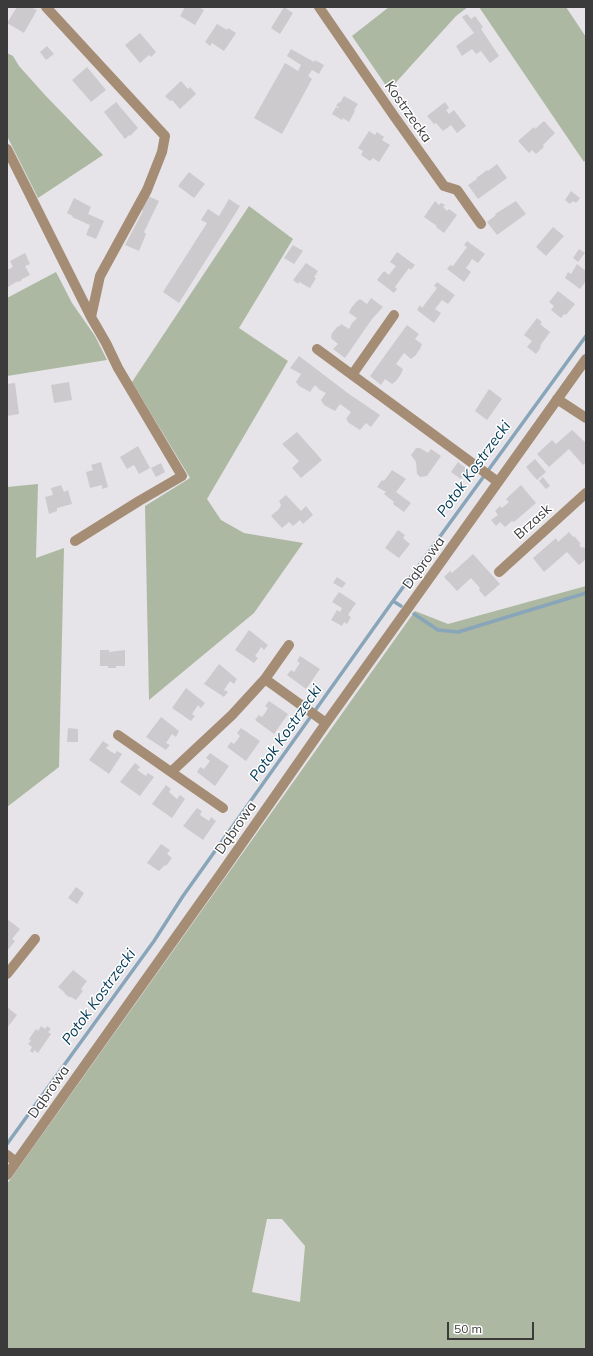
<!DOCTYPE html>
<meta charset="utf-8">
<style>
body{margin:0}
#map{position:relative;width:593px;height:1356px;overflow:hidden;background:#e6e4e8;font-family:Mulish,sans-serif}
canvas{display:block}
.frame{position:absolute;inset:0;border:8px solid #3c3b3c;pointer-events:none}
.scale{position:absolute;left:447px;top:1322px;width:87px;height:18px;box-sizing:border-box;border:2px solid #3c3b3c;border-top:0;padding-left:5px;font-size:12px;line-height:14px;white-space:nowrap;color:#3c3b3c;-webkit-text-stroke:3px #fff;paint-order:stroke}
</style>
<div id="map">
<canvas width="593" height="1356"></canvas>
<div class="frame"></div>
<div class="scale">50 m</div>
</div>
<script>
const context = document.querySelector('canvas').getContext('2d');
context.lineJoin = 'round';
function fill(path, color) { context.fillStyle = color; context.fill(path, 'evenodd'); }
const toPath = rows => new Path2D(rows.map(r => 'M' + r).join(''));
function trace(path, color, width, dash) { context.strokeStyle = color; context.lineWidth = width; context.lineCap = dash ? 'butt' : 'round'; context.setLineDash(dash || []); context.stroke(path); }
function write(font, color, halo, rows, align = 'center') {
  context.font = font + ' Mulish,sans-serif'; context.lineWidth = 3; context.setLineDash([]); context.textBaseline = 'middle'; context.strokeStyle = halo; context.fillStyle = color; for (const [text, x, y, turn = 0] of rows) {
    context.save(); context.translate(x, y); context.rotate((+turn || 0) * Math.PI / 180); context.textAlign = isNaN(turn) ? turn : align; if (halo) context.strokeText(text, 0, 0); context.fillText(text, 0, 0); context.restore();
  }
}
fill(toPath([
 [389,7,468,7,456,16,389,90,352,36],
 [479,7,566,7,586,37,586,159,584,162],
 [7,53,13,56,19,66,45,95,103,155,38,198,7,136],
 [249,206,293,239,239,328,288,361,207,499,221,520,244,533,303,543,254,613,149,700,145,506,190,478,132,382],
 [56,272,72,303,95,336,107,360,7,376,7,298],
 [38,484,36,558,64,548,59,767,7,807,7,487],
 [586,586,586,1349,7,1349,7,1184,415,611,448,624],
 [267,1219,282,1219,305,1246,300,1302,252,1292]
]), '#adb8a2');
trace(toPath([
 [393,601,401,606],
 [414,614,438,630,458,632,586,593],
 [7,1144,154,941,183,896,393,601,586,336]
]), '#89a5b9', 3.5);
fill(toPath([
 [17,7,31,7,37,10,24,33,7,23],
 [185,7,199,7,204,10,195,25,180,16],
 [284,7,293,13,280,34,271,28],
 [467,14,471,19,475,16,483,27,481,29,499,56,490,63,481,51,476,54,472,49,462,56,456,46,474,33,462,17],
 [217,24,227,30,228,28,236,33,224,51,212,43,210,46,205,42],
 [140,33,156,52,151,57,149,55,140,63,125,45],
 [47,46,54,54,46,60,40,52],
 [291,49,314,62,315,60,324,65,319,74,312,70,308,76,312,79,282,134,254,118,285,63,298,71,301,65,287,56],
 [87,67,106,90,91,102,72,80],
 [181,81,188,89,190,87,196,94,180,109,172,100,170,101,165,96],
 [344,96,358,104,354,110,355,111,349,122,343,118,342,120,332,114,336,107,338,108,339,107,336,106,339,102,340,103],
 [116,102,138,128,130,136,129,135,125,139,104,112],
 [445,102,449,108,446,110,449,114,454,110,466,126,457,133,451,125,443,131,436,123,434,124,427,116],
 [544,121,555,133,543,145,544,147,536,154,532,150,529,153,518,141,534,127,535,129],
 [369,131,375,135,377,132,384,137,382,140,390,145,379,162,373,158,370,161,361,155,363,151,358,148],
 [497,164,507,178,478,199,468,185,477,179,476,178,482,174,487,170,488,171],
 [189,172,205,184,194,198,178,186],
 [571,191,580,198,576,203,573,201,570,204,565,200],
 [148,196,159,201,144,232,146,234,139,251,125,245,143,211,141,209],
 [74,198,91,207,88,214,104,221,96,239,86,235,90,225,72,217,73,216,67,213],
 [229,199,240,206,179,303,163,292,207,223,201,220,208,209,219,216],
 [435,201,439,205,441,203,445,205,443,207,447,211,449,209,457,215,444,233,436,227,437,226,424,217],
 [516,201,526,214,497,235,487,222,496,215,495,214],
 [553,227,564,236,546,256,536,247],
 [467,241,485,254,478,263,472,259,469,264,466,268,471,272,464,282,447,269,450,265,453,266,467,247,464,245],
 [293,245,303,251,294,264,284,258],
 [579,249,585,253,578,262,573,258],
 [397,252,415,265,411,270,409,268,395,287,397,289,394,293,377,280,384,271,389,275,392,271,396,266,390,262],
 [25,253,30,264,25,266,30,275,22,279,21,281,16,282,8,287,7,284,7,270,13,267,10,261],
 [306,263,318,271,314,277,316,278,310,288,299,282,298,284,293,280],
 [577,264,586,271,586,281,580,289,565,278,568,272,571,274],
 [437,282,455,295,448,304,442,300,435,309,441,313,434,323,417,310,420,305,422,308,437,288,434,286],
 [558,291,575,304,566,315,564,314,561,318,551,310,554,306,549,302],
 [371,298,383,307,372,319,345,358,333,349,338,344,331,338,332,333,337,327,340,326,341,324,349,329,352,323,357,318,349,313,351,308,356,302,360,299,367,304],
 [537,318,542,322,540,324,550,332,540,346,541,347,536,354,527,347,532,341,524,335],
 [407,325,419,334,415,339,422,344,420,349,415,356,411,359,404,353,396,364,403,369,401,374,396,381,392,384,385,379,381,385,370,376],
 [299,356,349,394,380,415,371,427,366,423,360,430,349,423,346,419,351,412,340,404,335,411,324,405,321,400,326,393,320,390,315,385,310,392,299,386,296,382,301,374,290,368],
 [69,382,72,400,54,403,51,385],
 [15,383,19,414,7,416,7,384],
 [489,389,502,399,487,420,475,411],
 [572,430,586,443,586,462,583,465,569,449,549,467,537,454,552,440,556,444],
 [297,432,322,460,301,478,292,468,299,461,282,444],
 [138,446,150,468,139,474,134,465,127,469,120,457],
 [416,448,420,448,428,453,431,449,441,456,427,476,420,477,417,474,416,462,411,455],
 [535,459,546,472,537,480,526,467],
 [101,462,108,487,102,489,102,485,90,488,86,472,93,470,91,465],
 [458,462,468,470,461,479,451,472],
 [161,463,165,472,156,477,151,468],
 [392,470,406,479,396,492,411,503,404,512,393,504,394,502,384,494,386,492,377,487,382,480,384,481],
 [543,477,550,486,546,489,539,481],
 [61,485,64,492,68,490,72,504,57,508,57,511,49,514,45,497,53,495,51,488],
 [521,485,536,503,514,522,512,521,505,527,500,522,496,526,491,520,498,515,495,511,500,506,502,508,509,502,506,499],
 [286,495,301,511,306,506,313,515,303,524,300,520,293,526,289,522,282,528,271,516,279,509,281,505,279,501],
 [398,530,405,535,403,538,410,544,399,558,385,548],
 [569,532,573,537,574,536,581,544,579,545,582,548,584,547,586,550,586,559,579,565,567,552,544,572,533,558,556,538,558,542],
 [473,554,500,584,485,597,479,590,480,588,471,578,457,591,444,577,450,571,452,573],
 [337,577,346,583,342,588,333,583],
 [339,592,356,603,348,615,351,617,347,624,344,622,342,626,331,620,337,610,340,612,342,608,332,602],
 [249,630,268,645,264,650,261,647,258,652,255,656,258,658,254,663,235,650],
 [100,650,109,650,109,652,125,650,125,666,116,666,116,668,108,668,108,666,100,666],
 [300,656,320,669,306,689,287,675,291,670,294,672,300,663,297,661],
 [219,664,237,679,234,684,230,681,224,690,228,692,224,697,204,684],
 [186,688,205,703,201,708,198,705,192,714,195,716,191,721,172,708],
 [269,701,288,714,274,734,255,720,259,715,262,717,265,713,268,708,265,706],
 [161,717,179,731,176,737,172,734,166,743,170,745,166,750,146,737],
 [68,728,78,729,78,742,67,742],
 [241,728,260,741,246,761,227,747,231,742,234,744,240,736,237,733],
 [103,741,109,745,106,748,110,751,115,754,117,751,122,754,109,774,89,760],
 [210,753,229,766,215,786,197,772,200,767,204,769,210,761,206,758],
 [135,763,140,767,137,770,146,776,148,773,154,777,140,796,120,782],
 [166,785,171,789,169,792,177,799,180,795,185,799,172,818,152,804],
 [197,808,202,811,200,815,209,821,211,817,216,821,203,840,183,826],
 [161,844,170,850,167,854,172,858,166,866,165,865,159,871,147,863],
 [76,887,84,893,77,904,68,898],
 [7,919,20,929,12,939,15,941,7,951],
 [73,970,87,981,81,989,83,991,76,1000,71,997,69,997,65,994,64,992,58,987],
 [7,1007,17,1015,7,1028],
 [41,1026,45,1029,47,1026,51,1029,48,1032,51,1034,38,1053,34,1050,33,1053,30,1051,32,1047,28,1044,31,1041,29,1039,36,1029,38,1031]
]), '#cdcacd');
trace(toPath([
 [46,7,165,136,162,152,147,190,100,276,91,317,106,343,118,368,182,476,139,501,75,541],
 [319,7,394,116,444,186,457,190,481,224],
 [7,149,91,317],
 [317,349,498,482],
 [352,375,394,315],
 [557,399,586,418],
 [499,572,586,493],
 [289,645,265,679,326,723],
 [118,735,171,772],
 [223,808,171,772,232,715,265,679],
 [7,974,35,939],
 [7,1155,16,1162],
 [7,1175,220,875,326,723,586,359]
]), '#a58c74', 10);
write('14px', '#3c3b3c', '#fff', [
 ["Kostrzecka",408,112,55],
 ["Brzask",533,522,-42],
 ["Dąbrowa",424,563,-54],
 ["Dąbrowa",236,828,-55],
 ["Dąbrowa",49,1092,-55]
]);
write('italic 15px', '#003854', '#fff', [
 ["Potok Kostrzecki",474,469,-54],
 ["Potok Kostrzecki",286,733,-55],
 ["Potok Kostrzecki",99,997,-54]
]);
</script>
